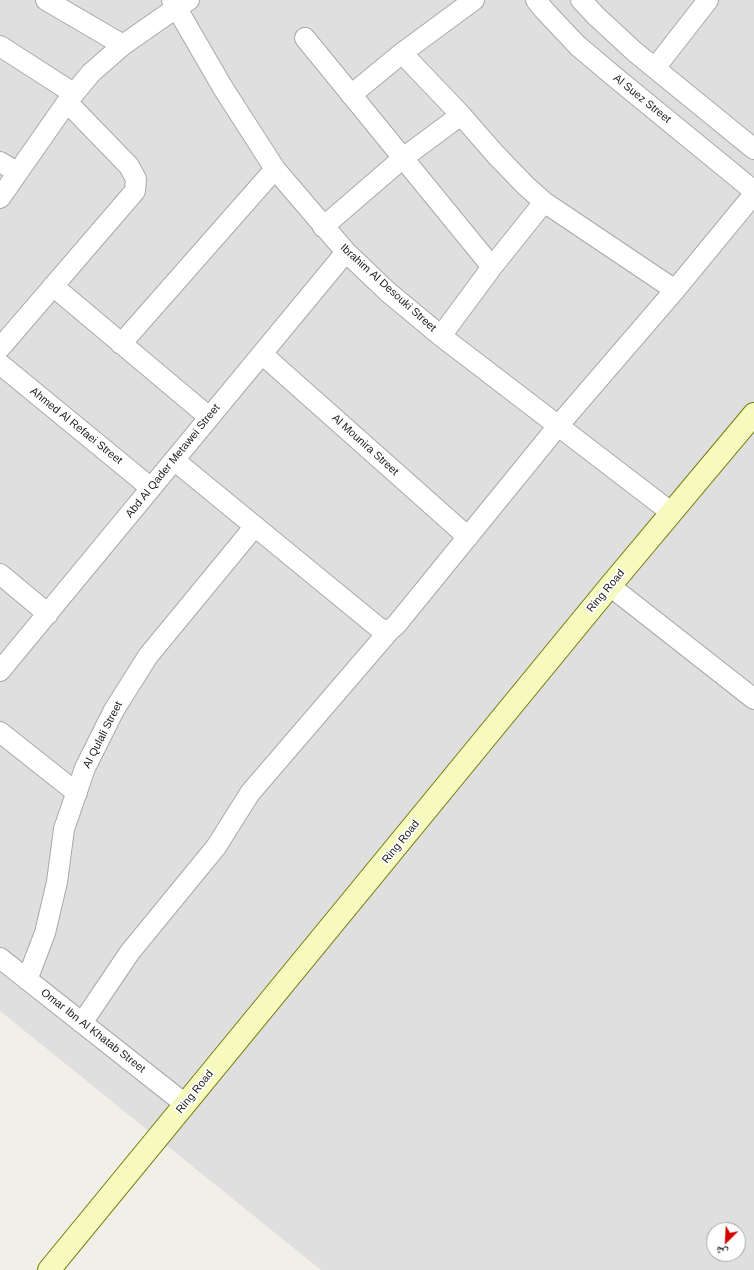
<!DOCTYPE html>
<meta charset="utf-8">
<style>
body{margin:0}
#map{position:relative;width:754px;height:1270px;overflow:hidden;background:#f2efe9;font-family:Arial,"Noto Naskh Arabic",sans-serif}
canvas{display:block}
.north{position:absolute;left:706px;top:1222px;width:40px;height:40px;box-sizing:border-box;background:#fff;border:1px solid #a7a7a7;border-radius:50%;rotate:204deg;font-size:11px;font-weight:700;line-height:16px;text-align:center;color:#222}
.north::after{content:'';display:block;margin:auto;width:14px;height:18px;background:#d40000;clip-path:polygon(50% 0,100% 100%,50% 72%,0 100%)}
</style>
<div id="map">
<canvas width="754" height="1270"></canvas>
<div class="north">ش</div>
</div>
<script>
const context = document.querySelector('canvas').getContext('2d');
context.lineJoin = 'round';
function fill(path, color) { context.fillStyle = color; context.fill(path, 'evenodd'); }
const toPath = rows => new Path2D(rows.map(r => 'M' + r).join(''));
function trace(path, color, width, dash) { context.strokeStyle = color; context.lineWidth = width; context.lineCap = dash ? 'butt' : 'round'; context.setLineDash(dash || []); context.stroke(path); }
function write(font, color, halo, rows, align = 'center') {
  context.font = font + ' Arial,sans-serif'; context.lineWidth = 3.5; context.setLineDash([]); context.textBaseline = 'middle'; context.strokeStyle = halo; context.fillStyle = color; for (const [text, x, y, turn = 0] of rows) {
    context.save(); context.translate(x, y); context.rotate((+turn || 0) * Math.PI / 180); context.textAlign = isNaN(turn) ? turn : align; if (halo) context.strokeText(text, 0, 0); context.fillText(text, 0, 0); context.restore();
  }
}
fill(toPath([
 [0,0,754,0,754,1270,321,1270,0,1011],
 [714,1230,738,1230,738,1254,714,1254]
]), '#e0dfdf');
const street = toPath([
 [46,0,123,45],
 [172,0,223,88,275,169,346,252,388,292,441,336,672,513],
 [536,0,544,10,578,46,616,78,754,191],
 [581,0,596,16,635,52,754,149],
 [305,38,492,267],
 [0,46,73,93],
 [402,53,461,115,496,155,526,186,544,202,675,290],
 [655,68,708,0],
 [351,95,402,53,474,0],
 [0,162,17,172],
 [0,198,67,102,91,73,123,45,176,8,189,0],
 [323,227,403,158,461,115],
 [53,286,209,417],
 [441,336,492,267,544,202],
 [121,344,275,169],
 [0,348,135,191,136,179,129,166,67,102],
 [262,354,468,537],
 [0,364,151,488],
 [174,460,379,628,385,630,390,630,396,625,558,426,675,290,754,194],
 [0,574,48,614],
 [610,586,754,699],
 [0,671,346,252],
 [0,732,77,793],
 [0,958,185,1104],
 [27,980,45,933,57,882,64,829,85,768,114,710,148,656,255,526],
 [82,1023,130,952,216,847,250,793,390,630]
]);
const secondary = toPath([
 [49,1270,610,586,754,414]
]);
trace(street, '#a9a9a9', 22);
trace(secondary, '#707d05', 24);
trace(street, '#fff', 20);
trace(secondary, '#f7fabf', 22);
write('11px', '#222', '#fff', [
 ["Al Suez Street",642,99,39],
 ["Ibrahim Al Desouki Street",388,288,42],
 ["Ahmed Al Refaei Street",76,426,39],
 ["Al Mounira Street",365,445,42],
 ["Abd Al Qader Metawei Street",173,461,-51],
 ["Ring Road",606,591,-50],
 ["Al Qulali Street",103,735,-63],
 ["Ring Road",401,842,-51],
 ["Omar Ibn Al Khatab Street",93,1031,38],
 ["Ring Road",195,1092,-51]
]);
</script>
